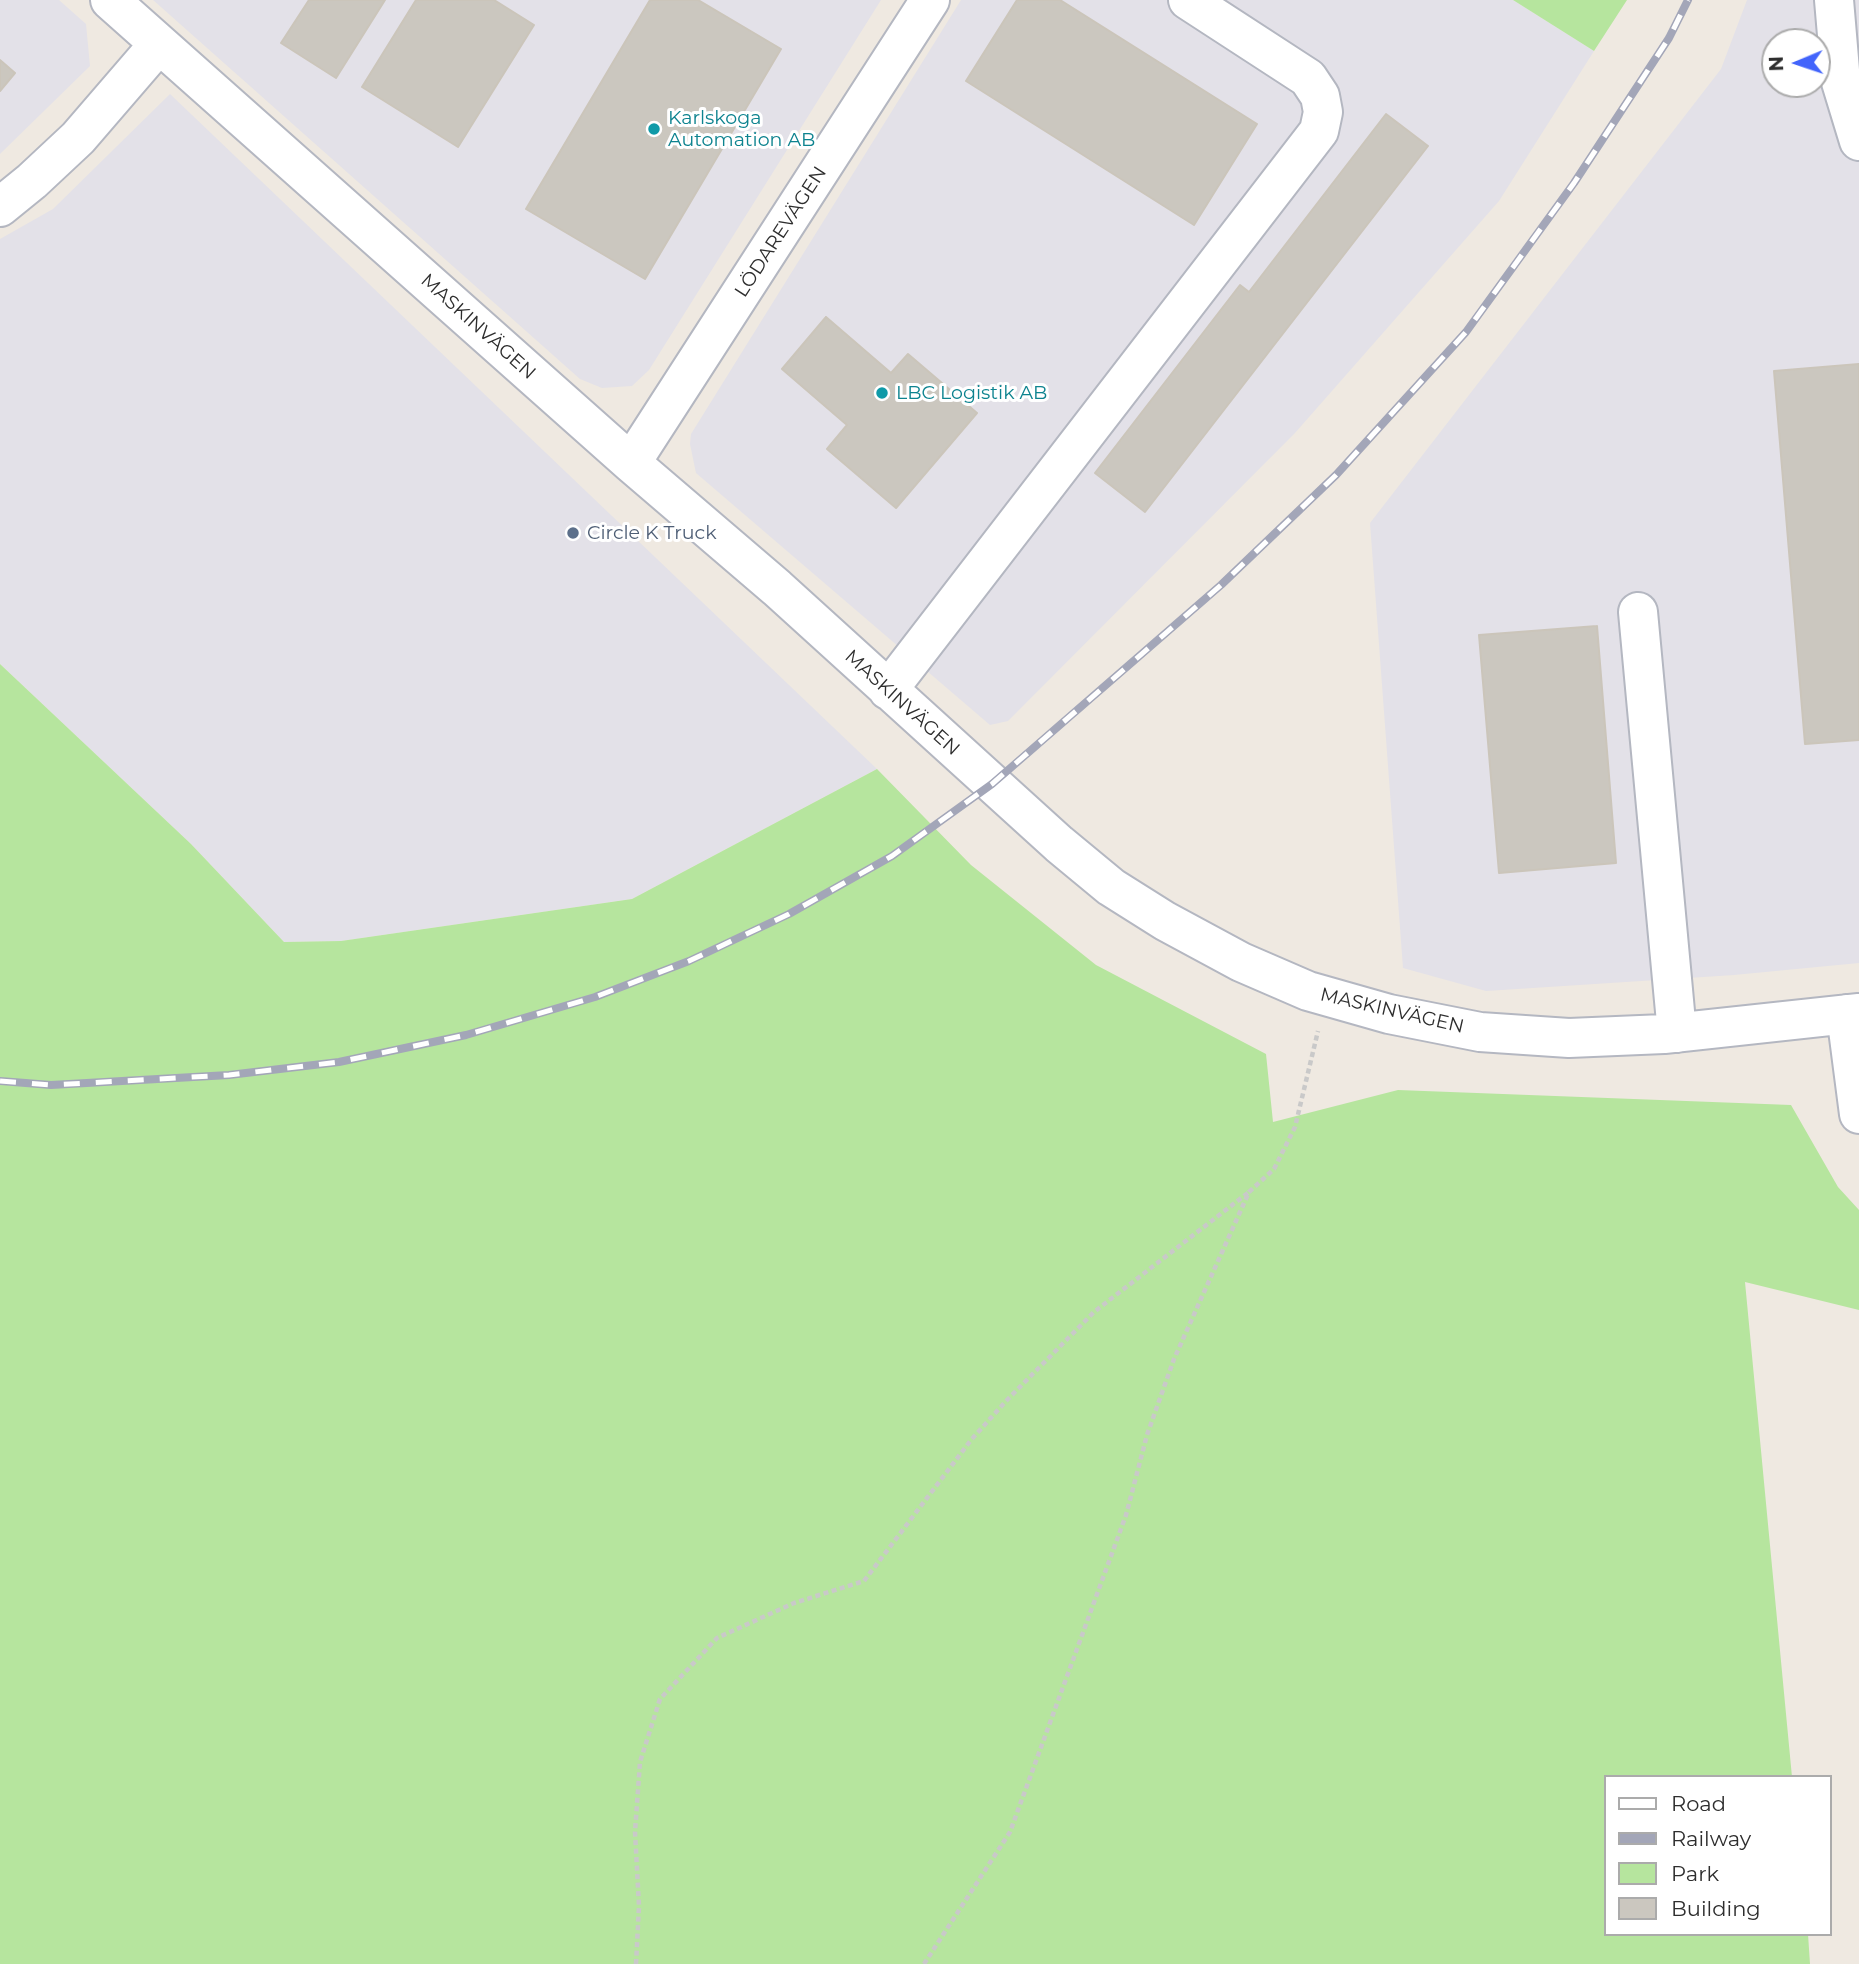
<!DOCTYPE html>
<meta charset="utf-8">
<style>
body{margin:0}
#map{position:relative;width:1859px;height:1964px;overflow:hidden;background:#efe9e1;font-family:Montserrat,sans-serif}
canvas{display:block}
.legend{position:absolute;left:1604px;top:1775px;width:228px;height:161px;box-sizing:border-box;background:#fff;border:2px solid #ababab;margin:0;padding:9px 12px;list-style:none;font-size:21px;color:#2e2e2e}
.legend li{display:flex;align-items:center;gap:14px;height:35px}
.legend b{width:35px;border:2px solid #ababab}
.north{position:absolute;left:1761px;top:28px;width:70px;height:70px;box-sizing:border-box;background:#fff;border:2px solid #ababab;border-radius:50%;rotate:268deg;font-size:19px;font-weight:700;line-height:28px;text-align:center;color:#2e2e2e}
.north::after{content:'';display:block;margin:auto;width:24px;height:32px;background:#4264fb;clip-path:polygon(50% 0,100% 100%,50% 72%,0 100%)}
</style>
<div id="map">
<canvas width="1859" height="1964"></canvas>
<ul class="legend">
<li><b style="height:9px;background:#fff"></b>Road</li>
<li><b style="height:9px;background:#a3a6b8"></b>Railway</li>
<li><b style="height:19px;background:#b6e59e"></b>Park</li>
<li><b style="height:19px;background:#cbc7bf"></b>Building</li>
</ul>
<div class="north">N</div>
</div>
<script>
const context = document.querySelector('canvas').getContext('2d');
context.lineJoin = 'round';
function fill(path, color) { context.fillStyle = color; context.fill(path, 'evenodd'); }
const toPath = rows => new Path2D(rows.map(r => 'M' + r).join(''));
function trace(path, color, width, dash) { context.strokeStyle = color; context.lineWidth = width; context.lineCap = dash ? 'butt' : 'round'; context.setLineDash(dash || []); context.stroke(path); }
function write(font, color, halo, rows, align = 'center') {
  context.font = font + ' Montserrat,sans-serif'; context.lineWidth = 6; context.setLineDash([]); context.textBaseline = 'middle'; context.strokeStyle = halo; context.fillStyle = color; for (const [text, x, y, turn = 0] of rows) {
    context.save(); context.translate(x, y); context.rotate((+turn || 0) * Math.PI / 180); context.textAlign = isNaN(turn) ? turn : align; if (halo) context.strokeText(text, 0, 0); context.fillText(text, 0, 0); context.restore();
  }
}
fill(toPath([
 [0,0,59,0,86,24,90,66,0,154],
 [153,0,881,0,649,370,632,386,602,388,580,379],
 [961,0,1513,0,1594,51,1499,201,1295,433,1008,721,990,725,696,473,690,444,691,434],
 [1747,0,1859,0,1859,963,1734,975,1486,991,1403,968,1370,523,1721,69],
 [1775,42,1817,42,1817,84,1775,84],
 [170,94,877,769,632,899,341,941,284,942,191,844,0,664,0,239,53,209]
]), '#e3e1e8');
fill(toPath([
 [1513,0,1627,0,1594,51],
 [0,664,191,844,284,942,341,941,632,899,877,769,971,865,1096,965,1266,1054,1273,1122,1398,1090,1791,1105,1838,1187,1859,1210,1859,1310,1745,1282,1792,1777,1605,1777,1605,1934,1808,1934,1810,1964,0,1964]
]), '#b6e59e');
const building = toPath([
 [309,0,385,0,336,78,281,43,309,0],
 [416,0,494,0,534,25,458,147,362,87,416,0],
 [650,0,698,0,781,49,645,279,526,209,650,0],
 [1017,0,1060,0,1257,124,1194,225,966,81,1017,0],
 [0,60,15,73,0,91,0,60],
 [1386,114,1428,146,1145,512,1095,473,1240,285,1249,292,1386,114],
 [826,317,891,373,908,354,977,413,896,508,827,449,847,425,782,369,826,317],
 [1859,364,1859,740,1805,744,1774,371,1859,364],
 [1597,626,1616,863,1499,873,1479,635,1597,626]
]);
fill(building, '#cbc7bf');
trace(building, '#cbc5ba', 2);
const minor = toPath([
 [110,0,631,463,777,588,1059,844,1111,887,1165,921,1241,962,1308,991,1389,1014,1480,1032,1569,1038,1664,1034,1859,1013],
 [1834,0,1841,82,1859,141],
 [0,207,32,181,78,138,159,44],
 [631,463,930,0],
 [1638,612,1677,1033],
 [888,690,1319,131,1323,112,1320,96,1308,78,1188,0],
 [1846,1014,1859,1114]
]);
trace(minor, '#b4b7c1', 42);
trace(toPath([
 [636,1964,639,1906,635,1832,640,1762,660,1699,717,1638,794,1603,864,1581,971,1440,1007,1400,1094,1312,1249,1192],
 [924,1964,1010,1832,1126,1515,1147,1435,1174,1359,1249,1192,1274,1169,1295,1127,1318,1031]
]), '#c9c9c9', 4.5, [5, 3.5]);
trace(minor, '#fff', 38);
const rail = toPath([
 [0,1081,51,1085,229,1075,339,1062,466,1035,595,997,689,961,789,914,892,856,992,784,1221,585,1336,475,1466,332,1574,183,1669,38,1688,0]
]);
trace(rail, '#a3a6b8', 8);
trace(rail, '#fff', 5, [16]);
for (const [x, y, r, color] of [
 [654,129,7,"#0f9aa8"],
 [882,393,7,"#0f9aa8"],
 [573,533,7,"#5c6f8a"]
]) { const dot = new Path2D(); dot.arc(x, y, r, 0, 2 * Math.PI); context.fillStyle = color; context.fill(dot); trace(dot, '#fff', 2.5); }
write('19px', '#0d838f', '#fff', [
 ["Karlskoga",668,118],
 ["Automation AB",668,140],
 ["LBC Logistik AB",896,393]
], 'left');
write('19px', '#2e2e2e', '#fff', [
 ["LÖDAREVÄGEN",781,232,-57],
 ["MASKINVÄGEN",478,327,42],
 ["MASKINVÄGEN",902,703,42],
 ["MASKINVÄGEN",1392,1011,13]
]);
write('19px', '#4e5e75', '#fff', [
 ["Circle K Truck",587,533]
], 'left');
</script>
